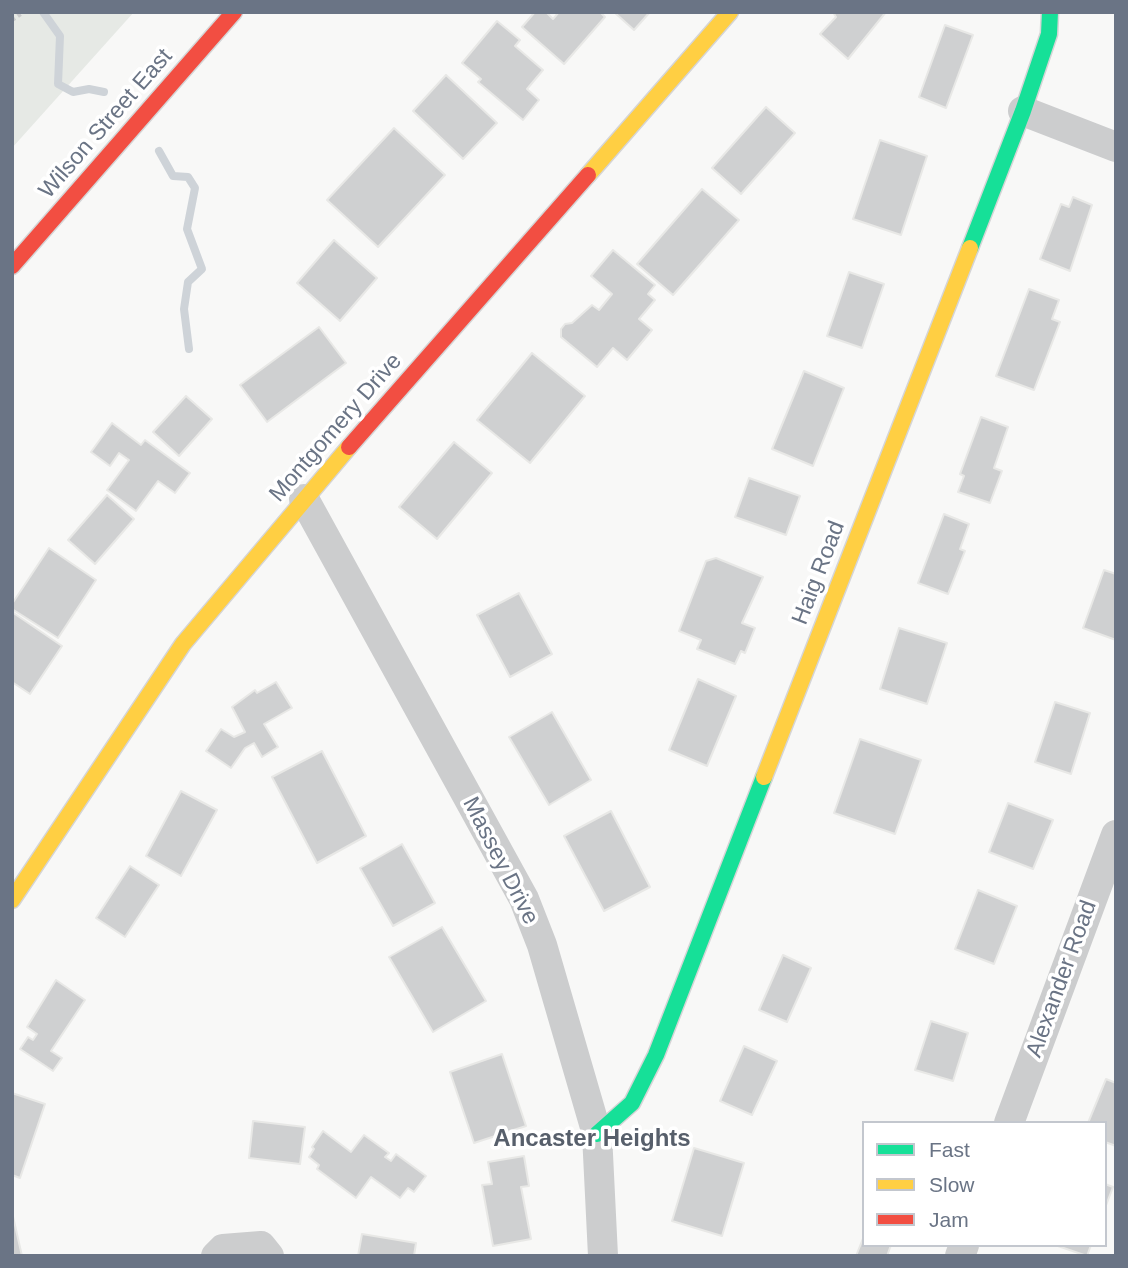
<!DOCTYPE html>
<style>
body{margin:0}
#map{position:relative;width:1128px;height:1268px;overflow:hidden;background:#f8f8f7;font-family:Helvetica,sans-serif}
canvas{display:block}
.frame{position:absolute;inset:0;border:14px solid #6a7485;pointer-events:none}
.legend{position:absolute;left:862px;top:1121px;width:245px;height:126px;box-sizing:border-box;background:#fff;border:2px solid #c3c7ce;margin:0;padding:9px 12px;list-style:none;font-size:21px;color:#6a7485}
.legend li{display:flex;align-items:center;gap:14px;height:35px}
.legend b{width:35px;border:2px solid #c3c7ce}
</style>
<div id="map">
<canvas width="1128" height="1268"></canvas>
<div class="frame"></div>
<ul class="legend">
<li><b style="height:9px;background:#16e098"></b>Fast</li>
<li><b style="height:9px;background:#ffcf43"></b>Slow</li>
<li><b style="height:9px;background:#f24e42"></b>Jam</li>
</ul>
</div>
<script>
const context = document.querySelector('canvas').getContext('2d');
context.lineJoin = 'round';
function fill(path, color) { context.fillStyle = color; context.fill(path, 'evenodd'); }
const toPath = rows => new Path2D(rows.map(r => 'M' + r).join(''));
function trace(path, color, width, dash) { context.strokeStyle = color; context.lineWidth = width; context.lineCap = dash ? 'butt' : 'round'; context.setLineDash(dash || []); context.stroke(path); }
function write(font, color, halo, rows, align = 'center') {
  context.font = font + ' Helvetica,sans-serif'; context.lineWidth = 7; context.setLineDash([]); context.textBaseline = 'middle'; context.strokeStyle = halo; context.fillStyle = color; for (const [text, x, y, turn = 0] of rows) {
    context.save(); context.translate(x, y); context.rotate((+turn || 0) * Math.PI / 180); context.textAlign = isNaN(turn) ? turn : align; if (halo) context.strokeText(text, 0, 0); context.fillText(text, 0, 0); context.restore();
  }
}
fill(toPath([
 [12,12,134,12,12,148]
]), '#e6e9e5');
trace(toPath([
 [43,12,60,36,58,84,73,92,89,89,104,92],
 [159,151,173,176,188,177,195,188,187,229,202,269,188,282,184,309,189,349]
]), '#ced3d8', 8);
const building = toPath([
 [535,12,546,12,553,19,559,12,600,12,605,17,564,64,522,27,535,12],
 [614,12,650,12,634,30,614,12],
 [833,12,886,12,848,59,820,34,836,17,833,12],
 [497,21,520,40,515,46,543,70,527,89,539,100,523,120,478,82,481,79,462,63,497,21],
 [945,25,973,35,946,108,919,97,945,25],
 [446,75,497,123,463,159,413,111,446,75],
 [766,107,795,133,741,194,712,168,766,107],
 [394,128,445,175,378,247,327,200,394,128],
 [880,140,927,156,901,235,853,219,880,140],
 [702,189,739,220,673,295,637,264,702,189],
 [1073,197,1092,205,1070,271,1040,259,1061,204,1069,207,1073,197],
 [334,240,377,278,340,321,297,283,334,240],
 [613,250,655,285,648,294,655,300,639,319,652,330,627,360,613,348,597,367,561,337,561,329,565,324,572,323,592,305,599,310,612,294,591,276,613,250],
 [849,272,884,284,862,348,827,336,849,272],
 [1029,289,1059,300,1052,319,1060,322,1034,390,996,376,1029,289],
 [319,327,346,363,267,422,240,385,319,327],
 [532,353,585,396,530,463,477,420,532,353],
 [804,371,844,388,813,466,772,449,804,371],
 [186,396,212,419,179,456,153,432,186,396],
 [981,417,1008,427,994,468,1002,471,990,503,958,492,964,476,960,474,981,417],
 [112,423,141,445,145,440,190,473,175,493,158,481,136,511,107,490,129,460,119,453,110,466,91,452,112,423],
 [454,442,492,473,437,539,399,507,454,442],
 [749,478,800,496,786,535,735,517,749,478],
 [107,495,134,519,95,564,68,540,107,495],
 [944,514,969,524,960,549,965,551,948,594,918,583,944,514],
 [49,548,96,580,58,638,12,609,12,604,49,548],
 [716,558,763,577,742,623,755,628,745,653,741,651,735,664,697,649,701,640,679,631,706,561,716,558],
 [1104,570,1116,574,1116,640,1083,628,1104,570],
 [519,593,552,654,510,677,477,615,519,593],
 [12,612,62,646,30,694,12,682,12,612],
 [899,628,947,643,927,704,880,689,899,628],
 [698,679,736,696,707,766,669,750,698,679],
 [276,682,292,708,264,724,278,747,262,757,254,743,245,748,231,768,206,751,221,729,234,737,245,732,232,707,255,690,257,693,276,682],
 [1055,702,1090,713,1071,774,1035,762,1055,702],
 [552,712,591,780,549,805,509,737,552,712],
 [860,739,921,760,895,834,834,813,860,739],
 [322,751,366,836,317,863,272,777,322,751],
 [181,791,217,810,181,876,146,856,181,791],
 [1008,803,1053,820,1033,869,989,852,1008,803],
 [611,811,650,887,604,911,564,836,611,811],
 [402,844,435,903,393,926,360,868,402,844],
 [130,866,159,885,125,937,96,918,130,866],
 [978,890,1017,906,994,964,955,949,978,890],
 [442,927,486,1001,433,1032,389,957,442,927],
 [783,955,811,968,787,1022,759,1010,783,955],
 [56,980,85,1000,51,1051,62,1058,53,1071,20,1049,28,1037,33,1040,37,1034,27,1027,56,980],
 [931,1021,968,1033,953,1081,915,1070,931,1021],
 [744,1046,777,1061,752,1115,720,1101,744,1046],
 [502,1054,526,1126,474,1143,450,1072,502,1054],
 [1106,1079,1116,1083,1116,1146,1105,1142,1105,1123,1088,1123,1106,1079],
 [12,1093,45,1104,20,1178,12,1175,12,1093],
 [253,1121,305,1127,300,1164,249,1158,253,1121],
 [323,1131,351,1152,364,1135,389,1153,385,1157,391,1161,396,1154,426,1176,414,1192,408,1188,400,1198,371,1177,356,1198,317,1169,319,1165,309,1157,314,1149,312,1147,323,1131],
 [694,1148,744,1163,722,1236,672,1221,694,1148],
 [524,1156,529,1186,521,1187,531,1239,493,1246,482,1185,492,1184,488,1162,524,1156],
 [1105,1184,1113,1187,1105,1208,1105,1184],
 [12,1212,22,1256,12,1256,12,1212],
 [362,1234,416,1243,414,1256,358,1256,362,1234],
 [864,1236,864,1245,891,1245,887,1256,856,1256,864,1236],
 [1055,1245,1091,1245,1087,1256,1055,1245]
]);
fill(building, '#cfd0d1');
trace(building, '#e8e8e6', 2);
const fast = toPath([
 [970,248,1023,111,1049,34,1050,12],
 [597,1134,632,1103,656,1055,764,777]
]);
const slow = toPath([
 [588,175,730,12],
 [764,777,970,248],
 [12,900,183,644,349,447]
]);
const jam = toPath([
 [12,266,234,12],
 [349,447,588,175]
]);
trace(fast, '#d5d5d6', 19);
trace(slow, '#d5d5d6', 19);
trace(jam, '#d5d5d6', 19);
trace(toPath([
 [12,20,23,12]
]), '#c9cacb', 4.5, [3.5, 3.5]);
trace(toPath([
 [1023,111,1116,147],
 [304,499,524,899,542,945,597,1134,603,1256],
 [1009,1123,1116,835],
 [216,1256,223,1249,261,1246,269,1256],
 [960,1256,964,1245]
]), '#cccdce', 30);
trace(fast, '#16e098', 16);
trace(slow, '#ffcf43', 16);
trace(jam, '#f24e42', 16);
write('23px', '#6a7485', '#fff', [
 ["Wilson Street East",106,124,-49],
 ["Montgomery Drive",336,428,-49],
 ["Haig Road",819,573,-69],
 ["Massey Drive",500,861,63],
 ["Alexander Road",1062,979,-70]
]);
write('bold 24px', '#575f6b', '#fff', [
 ["Ancaster Heights",592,1139]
]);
</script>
